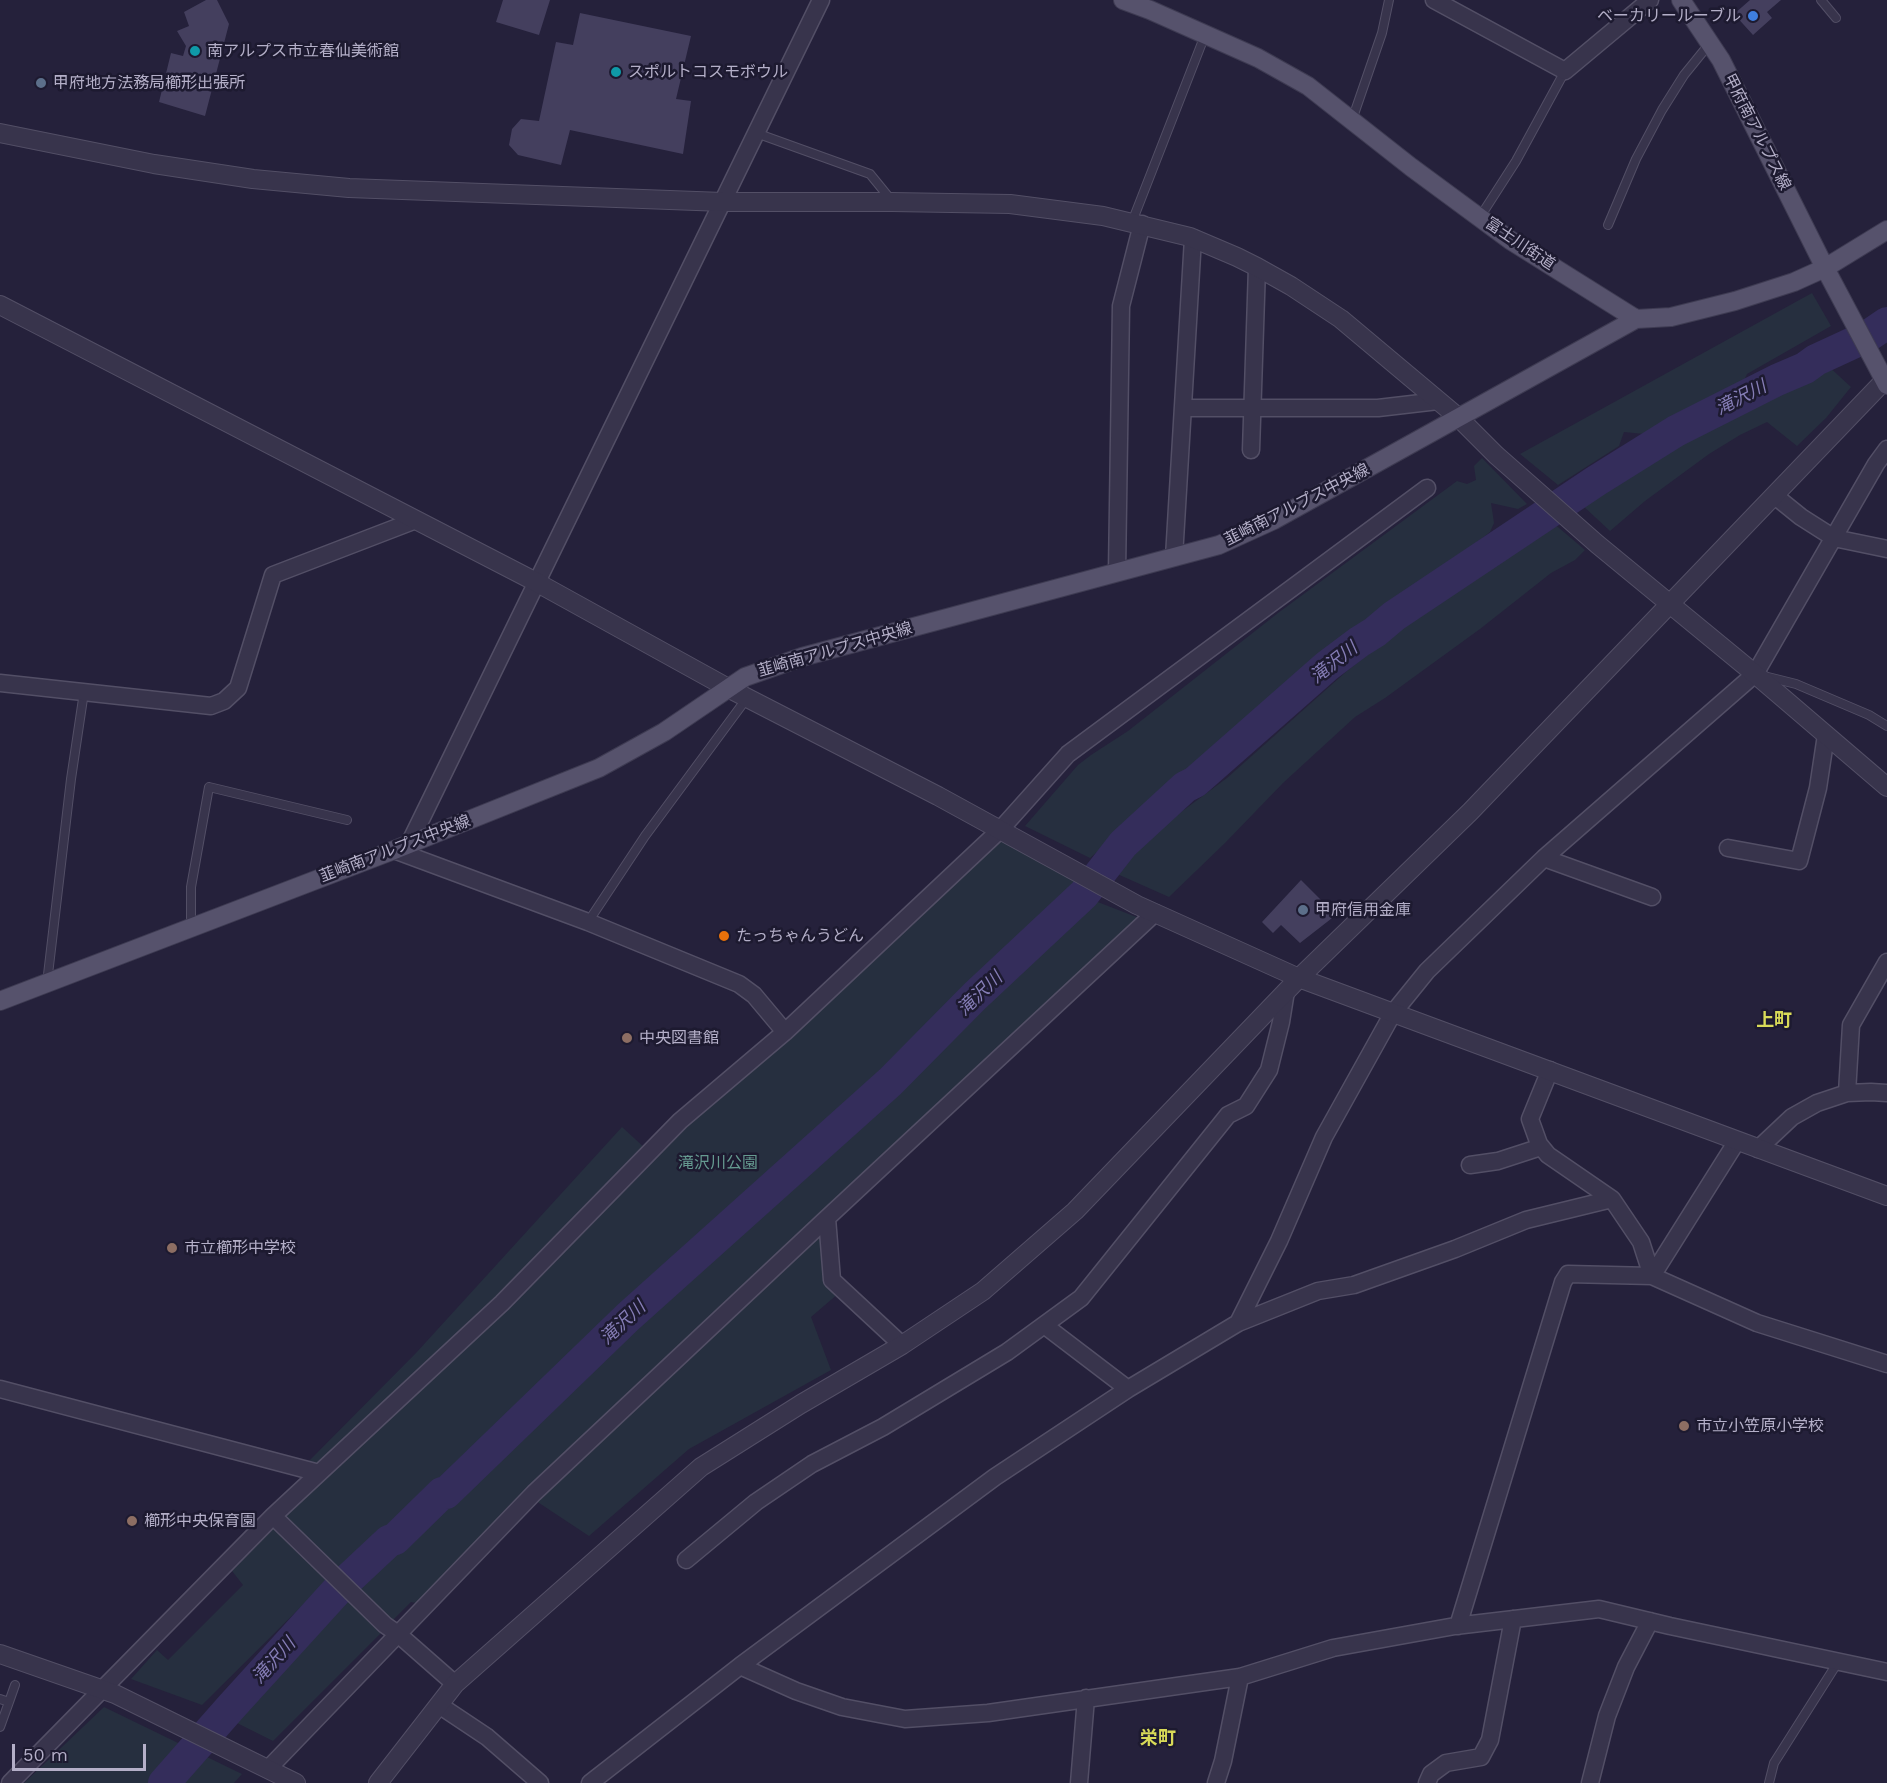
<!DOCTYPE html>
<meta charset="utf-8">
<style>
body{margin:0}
#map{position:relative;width:1887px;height:1783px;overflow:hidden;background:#25213b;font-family:"Work Sans",sans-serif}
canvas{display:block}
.scale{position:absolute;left:12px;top:1744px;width:134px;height:27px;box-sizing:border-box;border:3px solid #b4afc8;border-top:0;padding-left:8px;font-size:18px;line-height:21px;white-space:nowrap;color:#b4afc8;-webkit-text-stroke:4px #1d1a30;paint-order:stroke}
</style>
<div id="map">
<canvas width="1887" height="1783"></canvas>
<div class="scale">50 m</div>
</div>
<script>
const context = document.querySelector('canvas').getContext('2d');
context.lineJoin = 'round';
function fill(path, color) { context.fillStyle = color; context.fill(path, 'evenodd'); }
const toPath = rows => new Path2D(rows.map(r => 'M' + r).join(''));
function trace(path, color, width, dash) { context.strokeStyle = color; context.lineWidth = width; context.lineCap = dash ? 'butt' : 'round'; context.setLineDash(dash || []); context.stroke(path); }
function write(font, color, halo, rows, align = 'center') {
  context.font = font + ' "Work Sans","Noto Sans JP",sans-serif'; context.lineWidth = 5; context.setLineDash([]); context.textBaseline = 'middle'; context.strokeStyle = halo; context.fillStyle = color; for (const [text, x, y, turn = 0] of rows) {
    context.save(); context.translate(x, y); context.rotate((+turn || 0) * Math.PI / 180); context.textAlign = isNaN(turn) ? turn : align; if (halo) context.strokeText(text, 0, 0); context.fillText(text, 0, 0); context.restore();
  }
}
fill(toPath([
 [1812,293,1831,326,1747,374,1742,385,1735,390,1719,393,1715,398,1644,434,1624,432,1619,446,1558,485,1520,454],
 [1826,364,1851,387,1826,418,1797,446,1767,422,1740,435,1709,454,1645,501,1610,531,1581,504,1602,487,1690,430,1704,426,1737,406,1754,400],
 [1482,458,1527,504,1518,509,1491,503,1494,523,1490,532,1466,551,1435,571,1380,611,1300,675,1247,718,1151,805,1132,815,1128,825,1090,858,1025,826,1078,765,1091,755,1128,731,1278,613,1457,481,1467,484,1476,480,1474,466],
 [1552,522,1585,550,1575,560,1551,573,1480,629,1385,698,1355,717,1283,783,1225,843,1169,897,1115,873,1165,824,1227,778,1347,671,1409,622,1484,572],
 [1000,830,1096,883,975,996,902,1071,644,1303,446,1493,373,1557,332,1574,273,1516,674,1127],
 [1090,899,1139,918,822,1217,839,1293,811,1317,831,1370,689,1449,589,1536,530,1497,426,1605,411,1602,393,1620,358,1588,445,1507,525,1429,810,1161,819,1167,828,1146],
 [622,1127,646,1149,502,1297,317,1468,305,1465,416,1353],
 [274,1528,328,1580,202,1705,131,1679,157,1650,168,1660,243,1585,232,1571],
 [348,1597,385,1629,273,1741,229,1719],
 [104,1707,242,1774,234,1783,24,1783]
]), '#262f3f');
trace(toPath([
 [164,1783,231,1707,342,1585,389,1541,395,1539,442,1493,446,1493,628,1317,890,1082,975,996,1084,894,1123,844,1185,787,1195,782,1327,666,1359,642,1375,632,1394,616,1596,481,1676,431,1777,380,1805,368,1816,360,1868,336,1887,323]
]), '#342d5b', 32);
fill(toPath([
 [206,0,217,0,229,24,205,116,159,102,171,53,183,56,186,46,177,31,189,26,184,12],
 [503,0,550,0,539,35,496,22],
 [1750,0,1781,0,1767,12,1772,18,1753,35,1734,14],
 [580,13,691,36,676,99,691,101,683,154,570,130,561,165,518,155,509,145,512,129,521,119,539,121,556,42,573,45],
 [1301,880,1336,915,1300,943,1281,925,1273,933,1262,922]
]), '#443f5e');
const service = toPath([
 [1821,0,1836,18],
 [1352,120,1382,33,1389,0],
 [756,133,870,174,892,201],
 [1480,217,1516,161,1565,71],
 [1132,222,1205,35],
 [1608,225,1636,159,1662,110,1684,75,1710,43],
 [1764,676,1796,684,1869,715,1887,726],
 [588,922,645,836,747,698],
 [191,928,191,887,209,787,347,820],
 [47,983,71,779,84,692],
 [0,1699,9,1702,0,1727],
 [9,1702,15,1685],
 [1769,1783,1774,1763,1838,1662]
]);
const minor = toPath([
 [1434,0,1565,71,1650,0],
 [1183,408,1378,408,1438,401],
 [1251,450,1257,267],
 [1775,496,1801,517,1834,538,1887,549],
 [1174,557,1193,238],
 [1117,572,1121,306,1142,224],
 [0,683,211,706,224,701,238,688,273,575,416,520],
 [409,844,821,0],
 [1728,848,1799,861,1818,788,1826,735],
 [394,850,588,922,739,984,754,995,785,1032],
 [1544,858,1652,897],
 [1550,1070,1530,1119,1539,1144,1548,1155,1612,1199,1641,1242,1652,1276],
 [1847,1093,1851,1025,1887,962],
 [1758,1149,1792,1117,1817,1103,1847,1093,1871,1092,1887,1093],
 [1470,1165,1498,1161,1541,1147],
 [1652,1276,1737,1141],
 [1238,1323,1279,1241,1324,1137,1393,1013,1427,971,1544,858,1755,674,1876,464,1887,449],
 [1044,1325,1128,1389],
 [902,1345,832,1280,827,1218,1155,913],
 [0,1389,319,1473],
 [273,1516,385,1625,398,1634,455,1684],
 [686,1560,756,1502,812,1464,883,1427,1007,1352,1081,1298,1228,1115,1246,1106,1269,1070,1281,1022,1286,991],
 [1458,1626,1563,1282,1568,1274,1652,1276,1757,1323,1887,1364],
 [740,1666,796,1691,842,1707,905,1719,988,1713,1240,1677,1333,1648,1455,1626,1599,1609,1670,1626,1887,1672],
 [439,1705,487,1737,540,1783],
 [268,1769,534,1493,827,1218],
 [10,1783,273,1516,502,1303,680,1121,785,1032,1000,830,1068,754,1427,488],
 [590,1783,740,1666,995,1477,1128,1389,1238,1323,1318,1291,1354,1285,1455,1249,1526,1220,1612,1199],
 [1079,1783,1086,1698],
 [1216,1783,1223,1761,1240,1677],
 [1427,1783,1431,1774,1446,1763,1481,1757,1490,1740,1513,1619],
 [1590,1783,1607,1716,1626,1667,1650,1621]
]);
const tertiary = toPath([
 [0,133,154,164,253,179,349,188,723,202,892,202,1010,204,1103,216,1190,237,1237,257,1257,267,1291,286,1341,319,1459,418,1496,455,1597,544,1755,674,1887,787],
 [0,305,536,582,728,688,938,796,1137,905,1299,978,1887,1196],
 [0,1654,115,1694,296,1783],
 [378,1783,455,1684,701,1467,801,1404,902,1345,983,1291,1075,1211,1299,978,1470,812,1884,381]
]);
const primary = toPath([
 [1123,0,1150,10,1258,58,1308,86,1411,167,1510,240,1636,319,1671,317,1735,301,1794,282,1825,268,1887,385],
 [1681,0,1721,60,1825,268,1887,230],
 [0,1001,394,850,599,768,664,732,745,677,802,657,1219,545,1274,520,1636,319]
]);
trace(service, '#534f66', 10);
trace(minor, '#534f66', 19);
trace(tertiary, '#534f66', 20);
trace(primary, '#3e3b52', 20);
trace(service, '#38344c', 8);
trace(minor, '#38344c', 16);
trace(tertiary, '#38344c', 18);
trace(primary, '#56526c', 18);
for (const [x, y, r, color] of [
 [1753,16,6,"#3f7fe0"],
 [195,51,6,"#0f9aa8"],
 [616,72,6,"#0f9aa8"],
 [41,83,6,"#5c6f8a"],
 [1303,910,6,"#5c6f8a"],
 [724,936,6,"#e8710a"],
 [627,1038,6,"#8d6e63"],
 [172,1248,6,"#8d6e63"],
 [1684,1426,6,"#8d6e63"],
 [132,1521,6,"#8d6e63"]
]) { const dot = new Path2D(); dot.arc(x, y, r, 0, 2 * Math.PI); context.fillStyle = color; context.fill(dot); trace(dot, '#1d1a30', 2); }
write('16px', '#b4afc8', '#1d1a30', [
 ["ベーカリールーブル",1741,16,"right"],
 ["南アルプス市立春仙美術館",207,51],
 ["スポルトコスモボウル",628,72],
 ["甲府地方法務局櫛形出張所",53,83],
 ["甲府信用金庫",1315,910],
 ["たっちゃんうどん",736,936],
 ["中央図書館",639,1038],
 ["市立櫛形中学校",184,1248],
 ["市立小笠原小学校",1696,1426],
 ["櫛形中央保育園",144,1521]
], 'left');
write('16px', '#b4afc8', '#1d1a30', [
 ["甲府南アルプス線",1757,132,63],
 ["富士川街道",1520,244,34],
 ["韮崎南アルプス中央線",1297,505,-27],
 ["韮崎南アルプス中央線",835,650,-16],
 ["韮崎南アルプス中央線",395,849,-21]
]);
write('16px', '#659a90', '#1d1a30', [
 ["滝沢川公園",718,1163]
]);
write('italic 18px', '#857db6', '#1d1a30', [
 ["滝沢川",1741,398,-27],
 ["滝沢川",1334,663,-38],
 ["滝沢川",980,994,-44],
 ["滝沢川",623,1323,-43],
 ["滝沢川",274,1661,-48]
]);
write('bold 18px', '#d8da58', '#1d1a30', [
 ["上町",1774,1021],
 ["栄町",1158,1739]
]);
</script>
